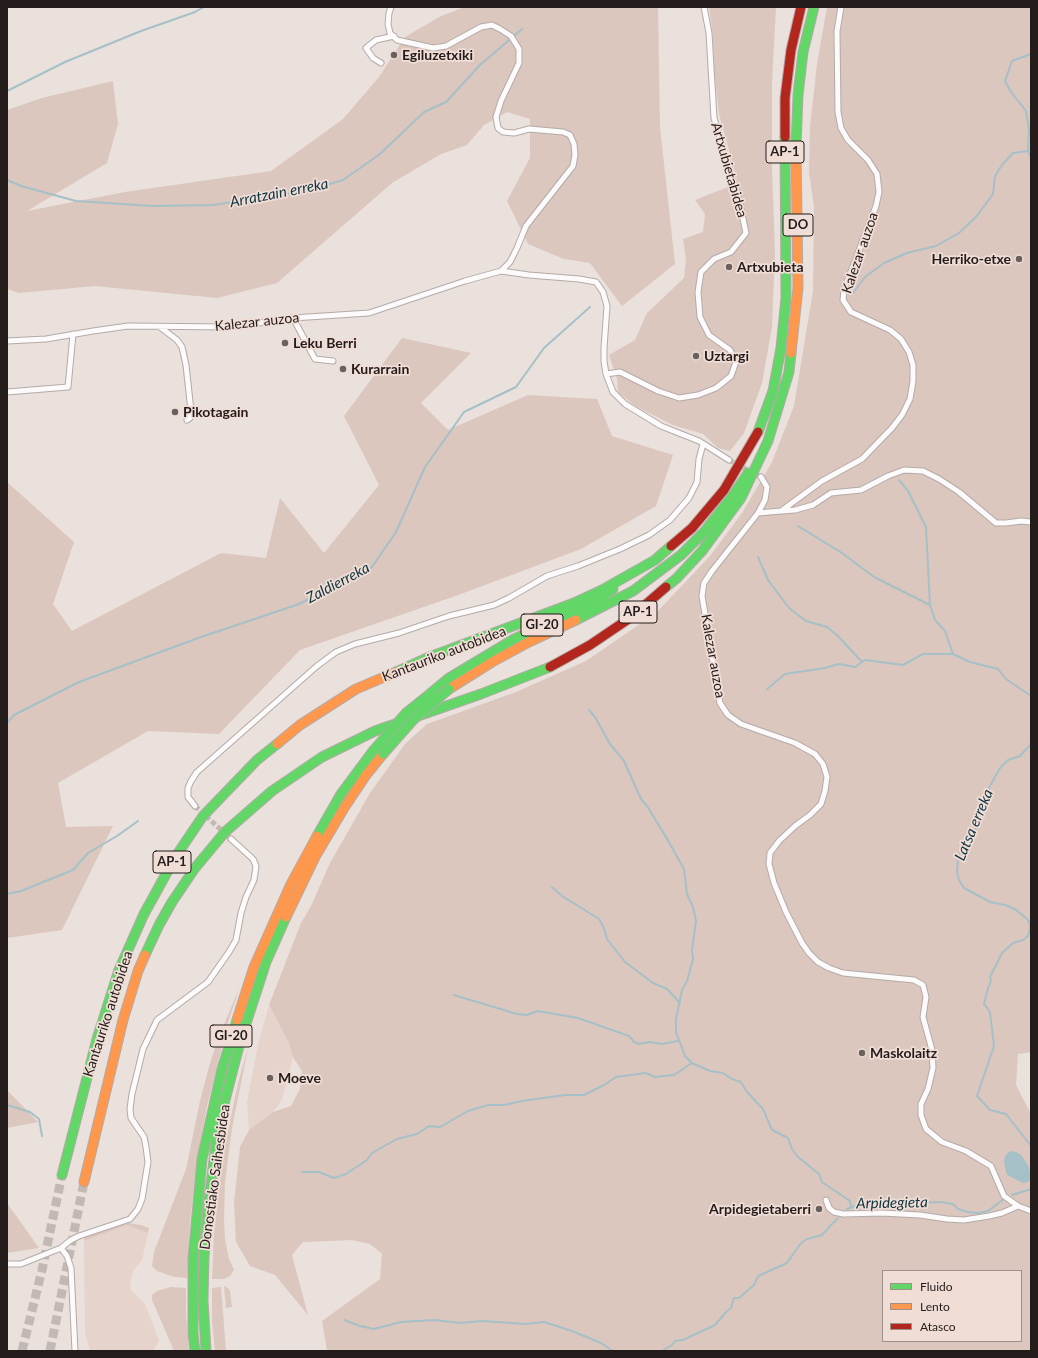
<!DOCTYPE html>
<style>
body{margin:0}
#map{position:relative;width:1038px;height:1358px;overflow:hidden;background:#eae0dc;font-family:Lato,sans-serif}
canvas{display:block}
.frame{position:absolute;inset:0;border:8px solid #231c1a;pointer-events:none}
.legend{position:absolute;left:882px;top:1270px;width:140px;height:72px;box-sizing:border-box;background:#f0ddd6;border:1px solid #9e908b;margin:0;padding:5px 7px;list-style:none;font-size:12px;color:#231c1a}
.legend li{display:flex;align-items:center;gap:8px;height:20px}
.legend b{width:20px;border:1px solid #9e908b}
</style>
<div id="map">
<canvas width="1038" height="1358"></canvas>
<div class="frame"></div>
<ul class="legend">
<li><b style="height:5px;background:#63d668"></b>Fluido</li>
<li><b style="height:5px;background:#ff974d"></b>Lento</li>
<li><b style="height:5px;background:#b3261e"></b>Atasco</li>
</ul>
</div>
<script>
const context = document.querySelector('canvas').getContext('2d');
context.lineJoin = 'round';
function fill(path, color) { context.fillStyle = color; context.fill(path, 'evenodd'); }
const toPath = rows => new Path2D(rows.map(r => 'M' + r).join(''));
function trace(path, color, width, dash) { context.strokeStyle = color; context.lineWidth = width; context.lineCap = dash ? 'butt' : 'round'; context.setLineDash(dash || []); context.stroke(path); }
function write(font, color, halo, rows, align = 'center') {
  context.font = font + ' Lato,sans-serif'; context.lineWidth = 3.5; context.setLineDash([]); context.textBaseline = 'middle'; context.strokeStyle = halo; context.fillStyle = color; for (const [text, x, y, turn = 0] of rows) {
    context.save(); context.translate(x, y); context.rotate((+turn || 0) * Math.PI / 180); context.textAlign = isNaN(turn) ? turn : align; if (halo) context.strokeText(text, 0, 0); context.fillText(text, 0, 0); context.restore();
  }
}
fill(toPath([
 [269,1005,289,1043,293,1057,282,1100,273,1112,249,1130,247,1102,258,1045],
 [127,1225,148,1233,142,1260,133,1271,130,1283,131,1290,145,1304,159,1341,153,1351,90,1351,85,1332,84,1241]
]), '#e6d3cb');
fill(toPath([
 [465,7,658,7,660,127,675,264,622,306,590,263,564,259,528,244,507,201,530,158,530,119,507,112,484,125,467,145,441,154,392,183,277,283,217,298,95,286,19,293,7,289,7,110,42,98,113,81,118,124,107,163,27,211,125,192,271,171,343,119,379,77,405,37,441,16],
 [709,7,776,7,772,82,772,168,775,254,772,327,762,383,744,433,730,451,718,448,703,434,673,425,635,406,618,392,617,379,609,355,635,340,647,313,684,278,686,259,683,239,703,232,705,214,695,200,738,183,719,114,714,70,713,35],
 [827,7,1031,7,1031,1052,1018,1054,1016,1085,1031,1114,1031,1351,327,1351,322,1321,380,1279,382,1254,370,1244,352,1240,303,1242,292,1255,308,1315,275,1275,250,1266,236,1242,234,1204,240,1147,249,1130,273,1112,291,1106,300,1089,302,1071,293,1057,289,1043,269,1005,301,923,311,906,330,863,370,793,405,744,427,724,516,692,586,661,656,613,710,556,742,513,772,462,794,406,813,291,814,207,809,172,810,127,817,64],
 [883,1271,1021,1271,1021,1341,883,1341],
 [402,338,471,353,421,403,448,430,528,395,597,399,612,436,673,455,656,506,581,549,461,594,300,650,219,734,148,731,58,783,66,827,113,826,62,930,7,938,7,482,74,542,53,604,72,631,221,553,266,558,280,498,324,553,379,485,344,416],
 [240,987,229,1019,207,1106,196,1167,190,1223,187,1278,174,1277,157,1271,152,1266,154,1252,186,1169,200,1101,210,1063,219,1036],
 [248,1048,232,1128,225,1183,224,1218,225,1239,229,1259,234,1270,230,1276,224,1279,212,1279,214,1234,223,1156,238,1083],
 [7,1090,38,1122,7,1128],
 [7,1203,39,1248,7,1253],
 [128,1223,141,1225,149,1228,148,1233,127,1225,84,1241,84,1237],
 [224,1286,228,1288,230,1291,232,1307,226,1308],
 [171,1287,186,1288,186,1314,189,1351,174,1351,152,1300,152,1295,157,1291],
 [221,1287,226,1351,215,1351,212,1322,212,1288]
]), '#dbc7be');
fill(toPath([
 [1010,1151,1016,1152,1021,1155,1028,1165,1031,1175,1031,1179,1028,1182,1023,1183,1007,1175,1004,1163,1005,1156]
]), '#a6c0c8');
trace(toPath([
 [1031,54,1012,61,1005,81,1011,92,1026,111,1029,130,1028,151,1031,157],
 [7,91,65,62,141,31,195,12,204,7],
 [7,180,21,186,76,201,153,206,213,205,310,190,343,180,380,154,424,112,446,102,480,65,522,29],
 [853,293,865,277,884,263,907,253,936,246,959,233,976,217,993,194,995,176,1002,165,1013,153,1028,151],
 [899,480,908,491,926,527,930,605,935,620,945,631,953,654],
 [798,526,842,553,874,577,930,605],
 [758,557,768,580,789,608,806,621,827,627,838,636,862,662],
 [767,689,785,674,825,668,839,664,855,667,865,660,903,665,923,654,953,654,970,662,998,669,1006,679,1031,696],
 [589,710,595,717,610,744,624,761,641,799,647,806,666,837,684,869,687,894,693,907,696,921,692,950,693,959,687,981,682,990,676,1019,676,1032,685,1056,692,1063,710,1071,723,1073,732,1079,741,1082,747,1092,763,1109,772,1130,788,1138,792,1149,798,1157,819,1174,822,1182,850,1201,851,1207],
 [7,723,14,715,79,682,201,637,299,604,372,567,396,532,425,467,464,412,516,387,544,348,590,307],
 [1031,744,1020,756,1008,760,1000,768,990,786,977,827,965,842,958,858,957,872,959,880,964,888,990,902,1005,905,1015,909,1027,919,1030,924,1030,929,1028,936,1023,940,1013,943,1002,953,990,977,991,981,988,988,984,1004,990,1012,994,1046,977,1096,990,1110,1006,1114,1031,1146],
 [552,887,562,896,599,919,604,928,607,939,625,962,653,983,667,989,680,1003],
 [7,894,21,891,73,870,88,853,117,836,138,821],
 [454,995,517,1014,527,1015,538,1011,578,1018,629,1036,634,1042,639,1044,649,1042,662,1044,678,1041],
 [7,1105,30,1112,39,1119,42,1136],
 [302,1172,319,1172,334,1178,346,1174,367,1160,372,1153,397,1139,417,1134,429,1126,440,1127,468,1111,488,1105,504,1105,522,1101,565,1095,584,1095,604,1085,616,1077,646,1073,655,1077,674,1075,692,1063],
 [1012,1195,1031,1189],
 [847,1209,860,1204,875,1201,893,1204,941,1202,953,1204,958,1209,968,1212,978,1213,988,1211,1004,1199],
 [344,1320,360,1326,374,1329,401,1322,435,1320,459,1323,483,1321,525,1324,544,1322,572,1331,601,1343,613,1351],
 [662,1351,672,1345,675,1341,683,1340,715,1325,726,1312,731,1308,734,1298,739,1298,754,1285,758,1276,787,1263,801,1243,807,1239,822,1235,832,1224,838,1218]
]), '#a6c0c8', 2);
trace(toPath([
 [729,460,761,477],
 [195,806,231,839]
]), '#c2b9b5', 5, [5, 2.5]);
trace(toPath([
 [22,1351,42,1270,62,1175],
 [50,1351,84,1182]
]), '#c2b9b5', 9, [9, 4.5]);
const street = toPath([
 [391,7,389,13,388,24,390,33,397,40,433,48,446,46,481,27,492,25,500,29,511,36,519,49,519,63,501,101,496,117,498,128,503,132,514,133,529,129,563,132,570,135,574,144,575,155,573,166,526,226,517,248,510,262,501,271],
 [381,63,373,58,366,48,376,40,394,36],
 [293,318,315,359,333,361],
 [160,327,177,340,182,347,186,365,191,411,190,418,187,420],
 [7,341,46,339,93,331,128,326,230,327,293,318,369,313,465,281,501,271,529,275,579,279,596,282,603,292,607,306,604,348,604,361,606,374,613,392,625,404,661,426,699,441,729,460],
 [606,374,620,372,658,391,679,398,698,395,716,388,731,376,736,362,730,350,709,335,700,317,698,292,701,272,714,259,731,252,746,233,739,200,714,118,709,33,704,7],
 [7,392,68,387,73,334],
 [761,477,767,487,765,500,758,513,712,571,704,583,702,596,720,703,728,715,741,724,795,743,815,754,823,764,827,777,825,791,821,804,810,815,795,826,779,841,770,853,769,864,774,883,786,912,802,943,809,953,818,962,829,968,843,973,914,980,923,985,926,997,923,1017,932,1050,933,1068,928,1089,921,1104,921,1115,926,1129,942,1142,966,1151,991,1166,1004,1196,1018,1206,1031,1211],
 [782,511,795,510,813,505,831,493,861,490,888,476,904,470,923,471,939,479,959,492,996,523,1006,523,1021,521,1031,522],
 [758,513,781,511,822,481,862,459,892,428,902,415,910,399,913,381,913,365,909,352,901,339,890,330,851,312,843,300,844,290,876,206,879,192,877,174,868,160,848,140,841,128,838,112,837,31,841,7],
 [195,806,188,797,188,788,191,781,197,772,317,666,336,652,355,644,399,633,449,616,494,605,509,598,547,576,578,566,620,549,649,535,670,520,689,498,697,482,699,459,703,444],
 [826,1200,829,1208,834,1212,843,1214,882,1213,920,1215,947,1219,964,1220,989,1216,1002,1213,1018,1206],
 [61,1248,67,1256,71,1268,75,1351],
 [7,1264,21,1264,61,1248,71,1240,79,1236,130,1219,138,1209,142,1199,148,1162,146,1147,144,1137,131,1118,130,1109,132,1094,143,1049,157,1020,208,982,229,952,236,940,241,913,246,897,254,880,256,866,253,859,231,839]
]);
const fast = toPath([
 [796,147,798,95,803,52,814,7],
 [758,432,773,391,781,348,786,298,785,137],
 [666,587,677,578,702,551,741,498,768,441,789,372,791,353],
 [576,620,633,591,681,555,704,532,734,494,748,473],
 [396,672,427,658,574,603,602,590,655,560,671,546],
 [431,693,449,678,514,639,578,609,603,596,613,589],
 [317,836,341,794,373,751],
 [145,955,159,925,172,902,195,868,225,832,272,791,322,757,375,731,481,694,550,667],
 [62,1175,97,1039,119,970,144,914,176,856,203,816,257,760,277,744],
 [195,1351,193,1333,193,1259,202,1159,222,1069,237,1020],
 [206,1351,203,1300,204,1257,208,1210,218,1127,240,1042,266,962,286,917]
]);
const slow = toPath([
 [791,353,798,288,796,147],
 [449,689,492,662,529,642,576,620],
 [277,744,300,725,356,689,396,672],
 [286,917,315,857,344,808,366,775,383,754],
 [237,1020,254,967,291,884,317,836],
 [84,1182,123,1020,138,971,145,955]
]);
const jam = toPath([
 [785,137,785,98,791,50,801,7],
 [671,546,692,528,724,490,758,432],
 [550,667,590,645,630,618,666,587]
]);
trace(street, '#b3aba8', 7);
trace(fast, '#b3aba8', 11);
trace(slow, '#b3aba8', 11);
trace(jam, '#b3aba8', 11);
trace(street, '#fcfafa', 5);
trace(fast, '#63d668', 9);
trace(slow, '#ff974d', 9);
trace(jam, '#b3261e', 9);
const fastBridge = toPath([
 [373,751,406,713,431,693],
 [383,754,413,720,449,689]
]);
trace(fastBridge, '#b3aba8', 11, []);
trace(fastBridge, '#63d668', 9);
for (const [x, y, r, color] of [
 [394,55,4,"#69615e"],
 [1019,259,4,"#69615e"],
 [729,267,4,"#69615e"],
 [285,343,4,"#69615e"],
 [696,356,4,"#69615e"],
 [343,369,4,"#69615e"],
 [175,412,4,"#69615e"],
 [862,1053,4,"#69615e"],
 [270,1078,4,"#69615e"],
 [819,1209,4,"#69615e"]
]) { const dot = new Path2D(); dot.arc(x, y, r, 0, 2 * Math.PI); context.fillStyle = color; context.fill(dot); trace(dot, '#f0ddd6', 1.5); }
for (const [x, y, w] of [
 [785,152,38],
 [798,225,30],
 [638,612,38],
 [542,625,42],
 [172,862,38],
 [231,1036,42]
]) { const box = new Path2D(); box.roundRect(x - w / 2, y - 11, w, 22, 3); context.fillStyle = '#f0ddd6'; context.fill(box); trace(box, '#231c1a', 1); }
write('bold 13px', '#231c1a', null, [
 ["AP-1",785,152],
 ["DO",798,225],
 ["AP-1",638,612],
 ["GI-20",542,625],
 ["AP-1",172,862],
 ["GI-20",231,1036]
]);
write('bold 14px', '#231c1a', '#f0ddd6', [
 ["Egiluzetxiki",402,55],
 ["Herriko-etxe",1011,259,"right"],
 ["Artxubieta",737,267],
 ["Leku Berri",293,343],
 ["Uztargi",704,356],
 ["Kurarrain",351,369],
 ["Pikotagain",183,412],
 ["Maskolaitz",870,1053],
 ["Moeve",278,1078],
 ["Arpidegietaberri",811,1209,"right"]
], 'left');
write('14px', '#231c1a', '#f0ddd6', [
 ["Artxubietabidea",729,170,74],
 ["Kalezar auzoa",860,253,-71],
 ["Kalezar auzoa",257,322,-6],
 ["Kantauriko autobidea",444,654,-21],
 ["Kalezar auzoa",713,656,80],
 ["Kantauriko autobidea",108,1014,-72],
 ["Donostiako Saihesbidea",215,1177,-82]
]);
write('italic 15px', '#0d343f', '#f0ddd6', [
 ["Arratzain erreka",279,193,-11],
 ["Zaldierreka",338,583,-28],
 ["Latsa erreka",974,825,-67],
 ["Arpidegieta",892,1203,-1]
]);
</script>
